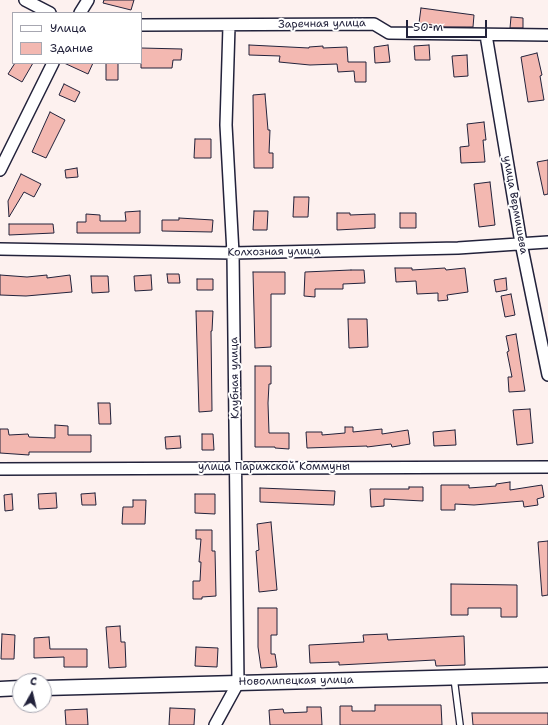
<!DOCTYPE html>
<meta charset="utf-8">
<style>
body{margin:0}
#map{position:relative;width:548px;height:725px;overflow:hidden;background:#fdf1ef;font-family:"Shantell Sans",sans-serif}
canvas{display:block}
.legend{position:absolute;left:12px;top:12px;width:130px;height:52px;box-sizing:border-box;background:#fff;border:1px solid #a7a7b1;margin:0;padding:5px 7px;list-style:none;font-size:12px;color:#22223b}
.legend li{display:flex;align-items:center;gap:8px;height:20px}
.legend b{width:20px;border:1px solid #a7a7b1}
.north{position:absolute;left:12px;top:673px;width:40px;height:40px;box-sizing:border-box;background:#fff;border:1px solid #a7a7b1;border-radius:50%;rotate:8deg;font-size:11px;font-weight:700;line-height:16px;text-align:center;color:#22223b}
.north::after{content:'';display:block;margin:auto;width:14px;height:18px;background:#22223b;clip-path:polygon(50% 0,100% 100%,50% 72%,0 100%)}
.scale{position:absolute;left:406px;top:20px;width:81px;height:18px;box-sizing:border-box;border:2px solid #22223b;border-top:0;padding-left:5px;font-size:12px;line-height:14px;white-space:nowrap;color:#22223b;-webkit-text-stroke:3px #fff;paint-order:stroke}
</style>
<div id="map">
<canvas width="548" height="725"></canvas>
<ul class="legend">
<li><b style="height:5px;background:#fff"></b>Улица</li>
<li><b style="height:11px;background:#f3b8b1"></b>Здание</li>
</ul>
<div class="north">С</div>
<div class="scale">50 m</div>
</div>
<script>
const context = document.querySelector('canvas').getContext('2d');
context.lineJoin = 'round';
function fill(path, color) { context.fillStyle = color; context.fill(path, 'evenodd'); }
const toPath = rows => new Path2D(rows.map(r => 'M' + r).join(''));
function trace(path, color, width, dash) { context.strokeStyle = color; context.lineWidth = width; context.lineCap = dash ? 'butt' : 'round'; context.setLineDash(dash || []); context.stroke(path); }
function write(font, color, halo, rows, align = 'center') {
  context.font = font + ' "Shantell Sans",sans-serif'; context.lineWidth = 4; context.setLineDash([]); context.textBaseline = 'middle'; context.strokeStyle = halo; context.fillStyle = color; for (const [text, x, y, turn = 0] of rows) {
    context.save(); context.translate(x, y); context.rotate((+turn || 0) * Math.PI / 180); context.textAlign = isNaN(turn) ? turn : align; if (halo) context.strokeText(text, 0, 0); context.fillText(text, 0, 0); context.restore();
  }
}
const building = toPath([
 [104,0,134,0,131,10,103,3,104,0],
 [421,8,474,15,473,27,445,27,419,23,421,8],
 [511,17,523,18,523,28,510,28,511,17],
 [249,45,309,48,309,47,323,46,323,48,347,47,348,62,366,62,366,82,355,82,354,71,338,72,337,64,310,65,279,62,280,56,249,55,249,45],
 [388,45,390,62,375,63,374,47,388,45],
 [429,45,430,60,415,60,414,46,429,45],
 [141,48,182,49,181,60,173,60,172,68,141,68,141,48],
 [537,53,542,75,540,76,544,100,528,102,521,57,537,53],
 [467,55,468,76,454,77,452,56,467,55],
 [15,63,33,63,22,82,8,74,15,63],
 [64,63,93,63,88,74,64,63],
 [106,63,118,63,118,80,106,80,106,63],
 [64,84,80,92,75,102,59,95,64,84],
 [265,94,268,130,270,130,269,153,273,153,273,168,254,168,253,95,265,94],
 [50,112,65,120,46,158,32,152,50,112],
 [484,122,486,140,483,140,485,162,461,163,460,147,469,146,467,124,484,122],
 [195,139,211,139,211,158,194,158,195,139],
 [548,160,548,194,544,195,537,162,548,160],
 [77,168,78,177,66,178,65,170,77,168],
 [21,174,41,184,34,197,24,192,9,217,8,201,21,174],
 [490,182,495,225,479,227,474,184,490,182],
 [294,197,309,197,308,217,293,217,294,197],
 [140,211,140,233,77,233,77,222,86,222,86,214,100,215,100,221,126,221,125,212,140,211],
 [254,211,268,211,267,230,253,230,254,211],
 [337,213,350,213,350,215,375,214,375,228,337,230,337,213],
 [400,213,416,213,416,228,400,228,400,213],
 [179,218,213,220,212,232,162,231,162,220,179,220,179,218],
 [9,224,53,224,54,233,9,235,9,224],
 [395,268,412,268,412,270,445,268,446,270,465,268,468,292,447,295,448,300,438,301,438,293,417,294,416,281,396,282,395,268],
 [351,270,364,270,365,283,343,284,343,289,315,289,315,297,304,296,305,272,351,270],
 [253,272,285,272,285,294,271,294,271,347,255,348,253,272],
 [167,274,179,274,180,283,168,283,167,274],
 [0,275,27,277,47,275,47,278,70,275,72,292,26,296,0,295,0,275],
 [151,275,152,290,135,291,134,276,151,275],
 [91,276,108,276,109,292,92,293,91,276],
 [506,278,507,290,496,292,494,280,506,278],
 [197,279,213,279,213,290,197,290,197,279],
 [511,294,515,315,505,317,501,296,511,294],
 [196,311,213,311,212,331,211,331,212,411,199,412,196,311],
 [348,319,367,319,368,347,349,348,348,319],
 [516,334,525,391,509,392,508,377,512,377,507,352,509,351,506,336,516,334],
 [255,366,271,366,271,384,269,384,268,403,269,433,289,433,289,449,275,448,275,447,255,447,255,366],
 [98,403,110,403,111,424,99,424,98,403],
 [530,409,533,443,517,445,513,410,530,409],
 [55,425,68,426,68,435,91,435,91,452,29,452,29,455,0,453,0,429,8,429,9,435,28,434,29,437,55,438,55,425],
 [345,427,353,427,353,432,382,429,382,434,408,430,410,444,392,447,391,444,367,447,367,446,307,448,306,432,322,432,322,435,345,433,345,427],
 [455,430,456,445,434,446,433,432,455,430],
 [202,434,213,434,214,450,202,450,202,434],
 [180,436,181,448,166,449,165,437,180,436],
 [510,482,510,490,542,485,544,497,537,499,538,505,524,507,523,501,474,505,455,504,455,510,441,510,441,485,469,485,469,488,496,486,496,484,510,482],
 [409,487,423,487,423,501,384,499,384,506,371,507,370,489,409,489,409,487],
 [260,488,335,491,334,505,260,502,260,488],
 [56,493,57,508,39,509,38,494,56,493],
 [95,493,96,505,82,505,81,494,95,493],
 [12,494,13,510,5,511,4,495,12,494],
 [195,494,215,494,215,514,195,513,195,494],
 [133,500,146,500,145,524,122,524,123,507,133,507,133,500],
 [271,522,277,590,259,592,256,551,259,550,257,524,271,522],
 [196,530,212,530,212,551,215,551,216,596,202,597,202,599,193,599,193,581,200,581,201,562,199,562,201,539,196,539,196,530],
 [548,541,548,595,542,596,538,542,548,541],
 [451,584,517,585,517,617,501,617,501,608,468,608,468,615,451,615,451,584],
 [258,608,277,608,277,635,271,635,271,654,275,654,277,667,261,668,258,647,258,608],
 [120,626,121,642,125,642,126,667,109,668,106,627,120,626],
 [2,634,15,635,14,659,1,659,2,634],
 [387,634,388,640,464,636,465,665,436,666,435,660,339,665,339,662,310,663,309,645,364,642,363,635,387,634],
 [49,637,50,649,87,649,87,667,64,667,64,657,34,658,34,638,49,637],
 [196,647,218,648,217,667,195,666,196,647],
 [375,705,441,705,442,725,340,725,340,706,352,706,352,711,375,711,375,705],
 [307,707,321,707,322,725,270,725,269,710,283,709,284,713,307,712,307,707],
 [170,708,195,709,194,725,169,725,170,708],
 [87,709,88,725,66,725,65,710,87,709],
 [472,713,548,713,548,725,473,725,472,713]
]);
fill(building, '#f3b8b1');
trace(building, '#22223b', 1);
const service = toPath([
 [454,678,460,725]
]);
const minor = toPath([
 [25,0,50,13],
 [80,13,88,0],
 [141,25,374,24,389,33,548,35],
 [486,35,521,243,548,375],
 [0,170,53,63],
 [0,249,233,253,458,248,548,242],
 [0,469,548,467],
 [215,725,238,683,233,253,226,125,229,26]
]);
const tertiary = toPath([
 [44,688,548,675],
 [0,689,20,688]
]);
trace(service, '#22223b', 8);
trace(minor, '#22223b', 14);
trace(tertiary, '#22223b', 17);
trace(service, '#fff', 5.5);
trace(minor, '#fff', 11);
trace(tertiary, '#fff', 14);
write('11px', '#22223b', '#fff', [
 ["Заречная улица",322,24,-1],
 ["улица Вермишева",515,205,80],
 ["Колхозная улица",274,252,-1],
 ["Клубная улица",235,378,-91],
 ["улица Парижской Коммуны",274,467],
 ["Новолипецкая улица",296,681,-1]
]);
</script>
